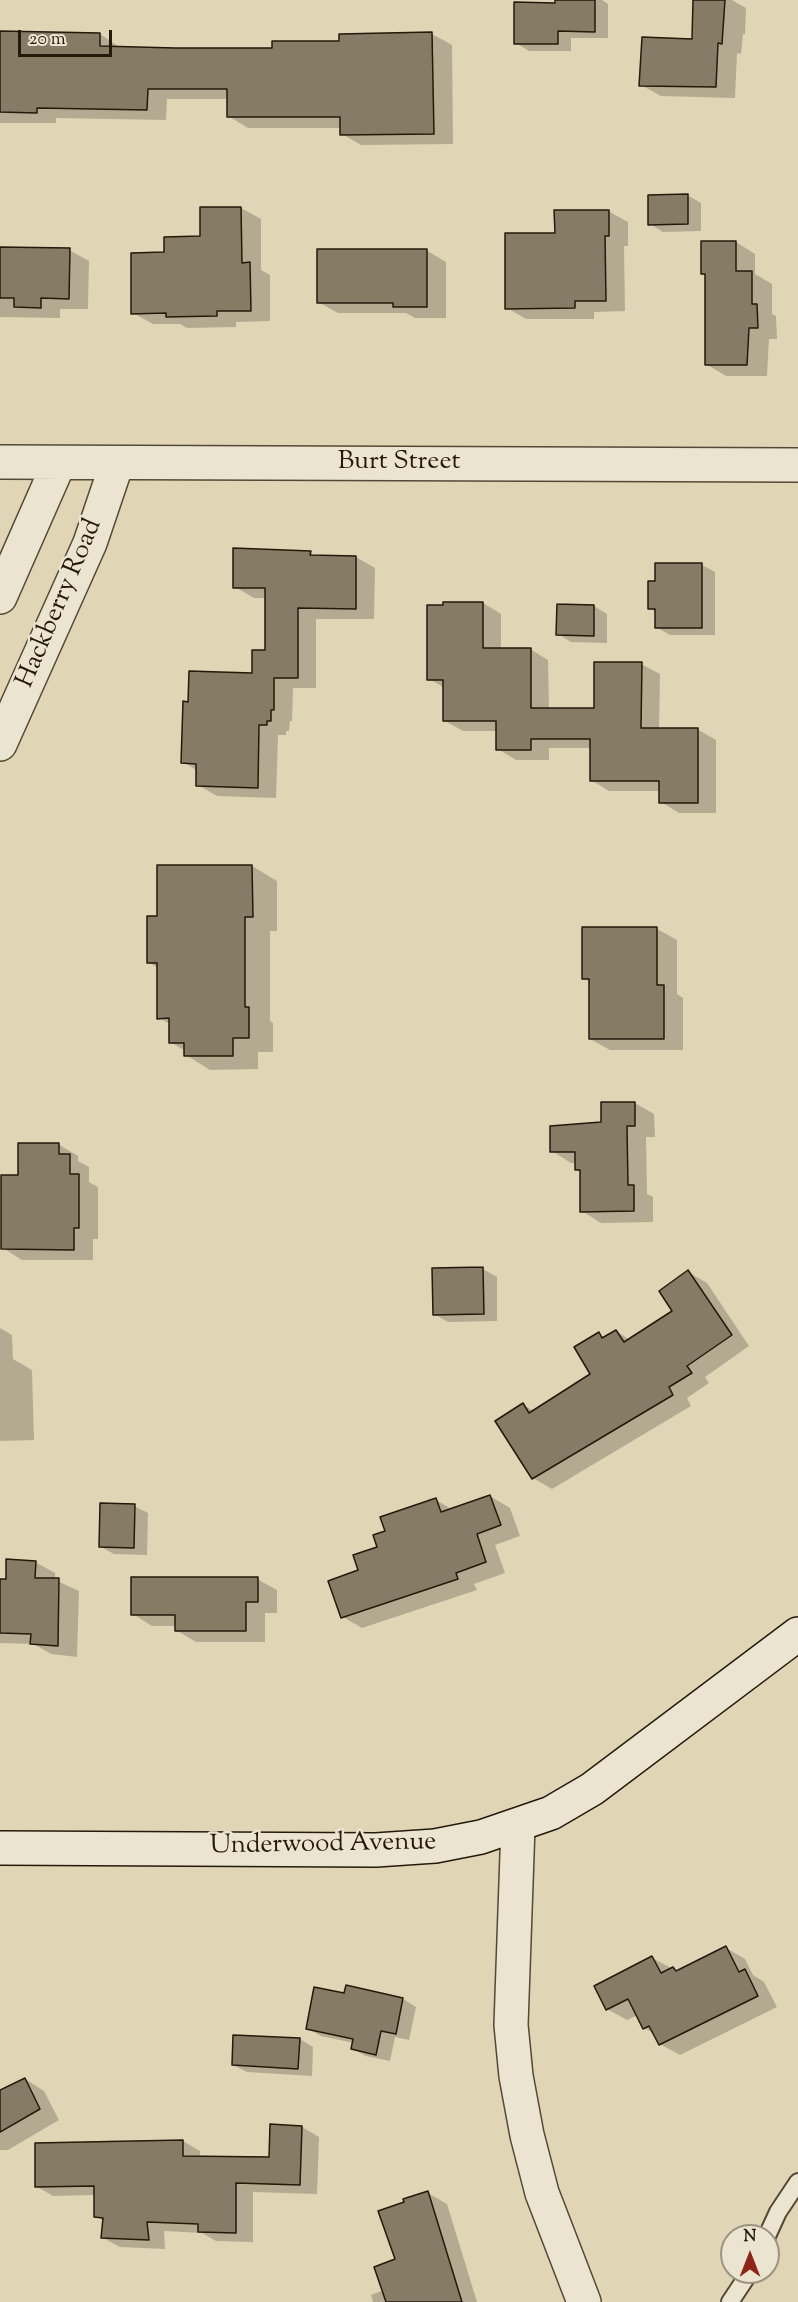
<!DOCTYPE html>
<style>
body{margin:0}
#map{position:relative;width:798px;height:2302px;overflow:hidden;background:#e0d6b6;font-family:"Sorts Mill Goudy",serif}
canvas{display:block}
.north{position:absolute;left:720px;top:2224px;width:60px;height:60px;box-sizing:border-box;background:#ebe4d0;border:2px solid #9c9381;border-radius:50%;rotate:0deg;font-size:16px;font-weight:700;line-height:24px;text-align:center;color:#25190b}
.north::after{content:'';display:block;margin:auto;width:21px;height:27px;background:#8f2418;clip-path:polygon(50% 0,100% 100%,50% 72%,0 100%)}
.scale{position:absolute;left:18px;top:30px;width:94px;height:27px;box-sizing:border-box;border:3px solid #25190b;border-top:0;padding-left:8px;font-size:18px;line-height:21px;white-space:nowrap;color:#25190b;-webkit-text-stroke:4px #ebe4d0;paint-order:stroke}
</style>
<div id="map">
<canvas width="798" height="2302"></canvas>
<div class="north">N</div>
<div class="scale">20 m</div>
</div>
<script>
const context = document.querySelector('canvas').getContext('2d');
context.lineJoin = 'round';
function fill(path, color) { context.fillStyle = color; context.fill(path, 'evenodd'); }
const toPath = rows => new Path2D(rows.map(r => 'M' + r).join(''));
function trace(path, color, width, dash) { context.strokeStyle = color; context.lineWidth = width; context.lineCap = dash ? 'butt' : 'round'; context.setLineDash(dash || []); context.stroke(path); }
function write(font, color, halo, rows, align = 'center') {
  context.font = font + ' "Sorts Mill Goudy",serif'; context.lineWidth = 5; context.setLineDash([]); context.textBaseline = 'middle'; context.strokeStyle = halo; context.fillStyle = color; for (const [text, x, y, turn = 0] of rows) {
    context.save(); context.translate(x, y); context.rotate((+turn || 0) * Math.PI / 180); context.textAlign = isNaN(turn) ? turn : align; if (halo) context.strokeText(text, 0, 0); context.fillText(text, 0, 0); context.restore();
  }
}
fill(toPath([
 [557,0,602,0,608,4,608,38,571,38,571,51,529,51,516,43,557,4],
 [695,0,732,0,746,8,745,34,743,34,741,54,737,53,735,98,661,96,641,85,693,40],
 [0,32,100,34,119,47,274,50,340,42,340,35,432,34,452,45,453,144,361,145,342,134,342,128,248,128,228,116,228,99,167,99,166,120,56,118,56,123,0,123],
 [687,195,701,203,701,231,663,232,650,224],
 [241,208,261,219,261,270,270,275,270,321,236,322,236,327,187,328,180,324,153,324,133,313,165,254,202,238],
 [608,211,628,222,628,246,624,246,625,311,594,312,594,319,526,319,507,308,556,234],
 [736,242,755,254,755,274,772,284,772,314,776,316,777,339,769,339,767,376,726,376,706,364,706,276,703,274],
 [0,248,69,250,89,261,88,309,60,309,60,318,0,317],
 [426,250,446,262,446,318,415,318,406,313,338,313,318,302],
 [310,553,318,557,356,557,375,568,374,619,316,619,316,688,293,688,292,721,290,721,289,731,286,731,286,735,278,735,276,798,217,796,198,785,198,771,183,762,253,674,267,652,267,598,254,598,235,587],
 [702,565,715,572,715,635,670,635,656,627,656,612,649,608,657,582],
 [483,603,501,614,501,649,530,649,548,660,549,709,595,709,641,664,660,674,659,729,697,729,716,740,716,813,679,813,661,802,661,791,609,791,591,780,591,748,549,748,549,760,516,760,498,749,498,731,463,731,445,721,445,688,429,679],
 [594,606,607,614,607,643,571,642,558,634],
 [252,866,277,881,277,931,270,931,270,1021,273,1023,273,1052,258,1052,258,1069,210,1070,186,1055,186,1051,170,1042,170,1024,159,1018,158,968,148,962,158,917],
 [584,929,657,929,677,940,677,994,683,998,683,1050,610,1050,590,1039,590,982,584,978],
 [635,1103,654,1114,655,1137,646,1137,647,1194,653,1197,653,1222,601,1223,582,1211,581,1172,577,1170,576,1163,571,1163,552,1151],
 [58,1144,78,1156,78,1161,89,1167,89,1182,98,1187,98,1239,93,1239,93,1260,22,1260,3,1248,19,1177],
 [483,1269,497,1277,497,1321,448,1322,434,1314],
 [688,1272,707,1283,749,1346,705,1377,709,1383,687,1398,691,1406,552,1489,533,1478,523,1405,534,1411,592,1375,599,1334,606,1338,616,1331,630,1340,675,1311],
 [0,1328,12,1335,13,1359,32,1370,34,1440,0,1441],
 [490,1496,510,1508,520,1536,495,1545,505,1573,474,1584,477,1590,362,1628,343,1617,360,1571,379,1548,387,1532,436,1500,453,1510],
 [134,1506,148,1513,147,1555,114,1554,101,1547],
 [35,1562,55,1573,55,1580,79,1591,77,1657,51,1654,34,1644,0,1643,0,1580,7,1580],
 [257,1579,277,1590,277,1613,265,1613,265,1642,196,1642,176,1630,176,1626,152,1626,133,1614],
 [726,1948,745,1959,753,1975,764,1982,777,2007,680,2055,660,2044,655,2034,644,2028,638,2015,627,2020,607,2009,652,1958,679,1972],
 [345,1995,403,1999,416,2007,409,2040,395,2037,390,2061,366,2056,353,2049,354,2043,321,2036,307,2028],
 [300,2039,313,2047,312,2076,247,2072,233,2065],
 [25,2079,44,2091,59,2120,8,2150,0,2150,0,2092],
 [272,2126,302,2127,319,2137,317,2194,253,2192,253,2242,216,2241,202,2233,164,2231,165,2249,120,2247,103,2238,104,2221,96,2216,96,2195,53,2196,36,2186,36,2145,183,2141,200,2151,200,2158,270,2159],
 [428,2193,447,2204,477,2302,373,2302,371,2295,384,2290]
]), '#0003');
const building = toPath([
 [555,0,595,0,595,32,558,31,558,44,514,44,514,2,555,3,555,0],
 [693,0,725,0,722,44,718,43,716,87,639,86,642,37,692,39,693,0],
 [0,31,100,33,100,46,176,48,272,48,272,41,339,41,339,34,432,32,434,134,340,135,340,117,227,117,227,89,148,89,147,110,37,108,37,113,0,112,0,31],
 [688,194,688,224,648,225,648,195,688,194],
 [200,207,241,207,242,263,250,262,251,311,217,311,217,316,166,317,166,313,131,314,131,253,164,252,164,237,200,236,200,207],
 [554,210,609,210,609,236,605,236,606,301,575,301,575,308,505,309,505,233,555,233,554,210],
 [701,241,736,241,736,271,752,271,752,304,757,304,758,328,749,328,747,365,705,365,705,274,701,274,701,241],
 [0,247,70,248,69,299,41,298,41,308,14,307,14,298,0,298,0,247],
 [317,249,427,249,427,307,393,307,393,303,317,303,317,249],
 [233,548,311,551,310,555,356,556,356,609,298,608,298,678,274,678,274,710,271,710,271,721,267,721,267,725,259,725,258,788,196,786,196,764,181,763,183,701,188,702,189,671,252,673,252,650,265,650,265,588,233,588,233,548],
 [655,563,702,563,702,628,655,628,655,609,648,609,648,581,655,581,655,563],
 [443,602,483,602,483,648,531,648,531,708,594,708,594,662,642,662,641,728,698,728,698,803,659,803,659,781,590,781,590,739,531,739,531,750,496,750,496,721,443,721,443,680,427,680,427,605,443,605,443,602],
 [557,604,594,605,594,636,556,635,557,604],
 [157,865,252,865,253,917,245,917,245,1007,249,1007,249,1038,233,1038,233,1056,184,1056,184,1043,169,1043,169,1018,157,1019,157,963,147,963,147,916,157,916,157,865],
 [582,927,657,927,657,985,664,985,664,1039,589,1039,589,979,582,979,582,927],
 [601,1102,635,1102,635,1126,627,1126,628,1185,634,1185,634,1211,580,1212,580,1170,575,1170,575,1152,550,1152,550,1126,601,1122,601,1102],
 [18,1143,59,1143,59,1154,70,1154,70,1174,79,1174,79,1228,74,1228,74,1250,1,1249,1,1175,18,1175,18,1143],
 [483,1267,484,1314,433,1315,432,1268,483,1267],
 [688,1270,732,1335,687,1366,692,1373,669,1387,673,1395,532,1479,495,1421,523,1403,529,1413,590,1374,574,1347,599,1332,602,1338,616,1330,624,1342,672,1311,659,1291,688,1270],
 [490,1495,501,1525,477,1534,486,1562,456,1573,458,1579,341,1618,328,1581,358,1570,353,1555,377,1547,373,1535,385,1531,380,1517,436,1498,441,1512,490,1495],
 [100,1503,135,1504,134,1548,99,1547,100,1503],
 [6,1559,36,1561,35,1578,59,1578,58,1646,30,1644,31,1634,0,1633,0,1579,6,1579,6,1559],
 [131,1577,258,1577,258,1602,246,1602,246,1631,175,1631,175,1615,131,1615,131,1577],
 [726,1946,739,1972,745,1969,758,1996,659,2045,649,2026,643,2029,628,1999,606,2010,594,1986,652,1956,661,1973,673,1967,676,1971,726,1946],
 [346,1985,403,1998,396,2034,381,2031,376,2055,351,2049,353,2039,306,2029,314,1987,344,1993,346,1985],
 [233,2035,300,2038,298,2069,232,2065,233,2035],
 [25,2078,40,2109,0,2132,0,2090,25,2078],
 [270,2124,302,2126,300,2185,236,2183,236,2233,198,2232,198,2224,147,2222,149,2240,101,2238,103,2218,94,2217,94,2186,35,2187,35,2143,183,2140,183,2156,269,2157,270,2124],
 [428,2191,462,2302,386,2302,374,2267,395,2259,378,2211,404,2202,403,2199,428,2191]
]);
fill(building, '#867b64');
trace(building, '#25190b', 1.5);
const service = toPath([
 [767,2236,778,2212,798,2182],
 [730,2302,750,2272]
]);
const minor = toPath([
 [0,462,798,465],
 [0,597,59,463],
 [0,744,90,543,117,463],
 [518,1826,511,2025,516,2076,527,2135,542,2193,584,2302]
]);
const secondary = toPath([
 [0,1848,376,1850,435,1846,481,1837,551,1813,592,1789,798,1634]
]);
trace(service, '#544836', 20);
trace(minor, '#544836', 36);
trace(secondary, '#25190b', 36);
trace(service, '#ebe4d0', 16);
trace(minor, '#ebe4d0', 33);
trace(secondary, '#ebe4d0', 33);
write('26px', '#25190b', '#ebe4d0', [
 ["Burt Street",399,464],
 ["Hackberry Road",61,604,-67],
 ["Underwood Avenue",323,1846,-1]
]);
</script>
